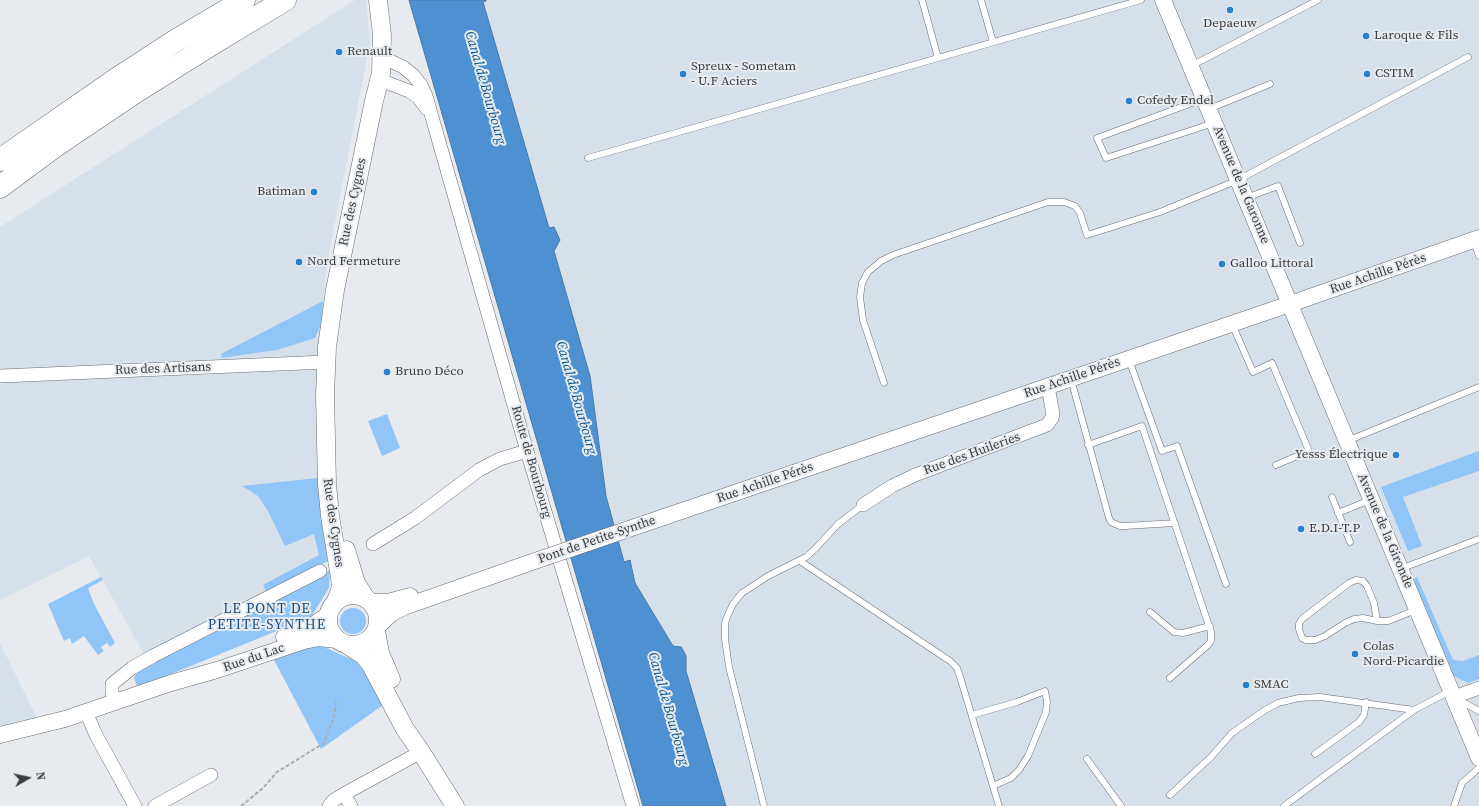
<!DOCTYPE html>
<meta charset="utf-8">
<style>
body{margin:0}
#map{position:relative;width:1479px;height:806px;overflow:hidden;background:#e7ebf0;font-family:"Source Serif 4",serif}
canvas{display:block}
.north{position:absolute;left:8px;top:758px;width:40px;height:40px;-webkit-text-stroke:3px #e7ebf0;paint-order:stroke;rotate:81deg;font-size:11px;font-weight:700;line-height:16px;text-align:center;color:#3b3c3e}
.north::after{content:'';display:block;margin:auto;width:14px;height:18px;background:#3b3c3e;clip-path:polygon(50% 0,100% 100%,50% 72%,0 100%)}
</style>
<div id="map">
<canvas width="1479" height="806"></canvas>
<div class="north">N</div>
</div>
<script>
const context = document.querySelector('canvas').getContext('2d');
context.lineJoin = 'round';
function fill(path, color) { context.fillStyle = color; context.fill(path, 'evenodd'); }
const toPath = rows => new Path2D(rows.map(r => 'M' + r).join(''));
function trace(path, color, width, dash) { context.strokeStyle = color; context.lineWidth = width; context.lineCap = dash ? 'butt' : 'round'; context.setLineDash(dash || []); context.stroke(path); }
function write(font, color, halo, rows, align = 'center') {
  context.font = font + ' "Source Serif 4",serif'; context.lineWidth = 4; context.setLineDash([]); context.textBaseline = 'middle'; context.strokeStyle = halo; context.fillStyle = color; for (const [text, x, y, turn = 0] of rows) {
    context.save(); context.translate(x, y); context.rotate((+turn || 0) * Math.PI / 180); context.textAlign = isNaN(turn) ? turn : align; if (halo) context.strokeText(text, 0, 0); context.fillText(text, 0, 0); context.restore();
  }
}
fill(toPath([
 [355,0,366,0,370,43,326,269,317,378,328,561,144,654,89,556,0,600,0,227],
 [486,0,1479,0,1479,806,726,806,686,671,686,656,684,652,681,647,673,646,635,583,630,561,624,562,606,496,590,376,554,251,560,240,549,228,483,2,486,1],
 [0,643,38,720,0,729]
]), '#d6e0ea');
fill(toPath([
 [323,301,322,322,315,338,277,350,222,358,221,354],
 [387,414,400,448,382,456,368,421],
 [1479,451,1479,471,1403,497,1422,546,1408,551,1381,487],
 [318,478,328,561,266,591,263,585,319,555,314,534,285,546,268,511,258,496,242,486],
 [330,570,329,588,311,617,144,685,137,686,134,678,137,672,235,622],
 [101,577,103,580,88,588,94,604,115,643,110,647,107,643,101,647,104,651,98,655,84,636,72,644,70,638,64,641,48,604],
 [1417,577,1453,660,1463,661,1479,655,1479,679,1468,683,1450,674,1412,580],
 '340 621a13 13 0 1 1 26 0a13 13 0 1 1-26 0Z',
 [310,647,324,647,353,660,366,669,383,705,321,749,274,660]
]), '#91c4f7');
const water = toPath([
 [409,0,486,0,486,1,483,2,549,228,554,227,560,240,554,251,590,376,606,496,624,562,630,560,635,583,673,646,681,647,684,652,686,656,686,671,726,806,643,806,409,0]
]);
fill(water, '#4e91d2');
trace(water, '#4878a6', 1);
const service = toPath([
 [922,0,938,58],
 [981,0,993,42],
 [1191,66,1318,0],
 [1203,99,1097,138,1106,158,1214,123],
 [1209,109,1270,84],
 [588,158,1141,0],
 [1246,198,1278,186,1300,243],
 [1474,241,1479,256],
 [1232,324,1253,372,1272,363,1309,451,1276,465],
 [1129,360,1162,451,1177,446,1226,584],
 [1071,379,1109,518,1111,522,1120,526,1125,526,1175,523],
 [884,383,863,320,860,297,862,283,868,272,881,261,893,255,1048,202,1064,202,1075,206,1080,213,1087,235,1160,212,1238,180,1468,57],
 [1347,441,1479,387],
 [1088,445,1142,426,1211,632,1211,641,1208,645,1170,678],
 [1332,497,1350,542],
 [1338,513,1370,500],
 [800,561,950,661,957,668,961,680,999,806],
 [1400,569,1479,539],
 [1150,612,1174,632,1183,633,1210,626],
 [1377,621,1374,603,1367,586,1363,581,1356,580,1349,583,1302,619,1299,624,1299,629,1302,638,1306,640,1315,640,1325,636,1345,623,1354,619,1363,618,1377,621,1388,621,1416,610],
 [1459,700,1479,711],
 [972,715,1017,702,1045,691,1047,701,1046,712,1028,756,1019,770,1011,778,993,786],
 [1315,754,1359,722,1364,715,1366,702],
 [1087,759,1121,806],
 [1170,795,1211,757,1232,733,1265,710,1278,703,1299,698,1320,697,1414,710],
 [764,806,729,667,725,639,725,623,727,617,733,604,742,593,768,576,806,557,815,549,838,524,863,505],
 [1284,806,1414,710,1450,691],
 [1454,806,1462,783,1479,768]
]);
const minor = toPath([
 [382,57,403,67,413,75,421,85,426,96,527,451,633,806],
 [380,80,409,91,418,97,427,109],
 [1,376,326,362],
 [863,505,892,486,915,475,1047,425,1052,418,1053,414,1048,387],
 [373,544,415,518,479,470,500,459,527,451],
 [1454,697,1479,688],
 [115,702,112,692,112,684,132,668,153,656,320,571],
 [86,712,96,735,135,806],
 [344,794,351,806],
 [155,806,211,775],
 [329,806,334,800,344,794,421,752]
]);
const tertiary = toPath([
 [1163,0,1479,758],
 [664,517,1290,304,1479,238],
 [370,602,388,602,410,596],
 [378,626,392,613,404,607,529,563],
 [284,637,313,625,329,614],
 [0,735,65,719,171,683,217,670,304,641,319,638,337,640]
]);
const secondary = toPath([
 [346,550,356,583,366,599],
 '328 620a25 25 0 1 1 50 0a25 25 0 1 1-50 0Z',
 [335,603,340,591,341,584,330,516,327,484,325,395,327,347,335,290,374,101,381,73,382,35,378,0],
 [376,631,380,653,391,679],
 [346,644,364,656,371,665,405,729,421,752,455,806]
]);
const trunk = toPath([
 [0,160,115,80,175,41,244,0],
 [0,187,54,147,134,93,212,44,285,0]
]);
trace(service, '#696d71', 7);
trace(minor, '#696d71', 14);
trace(tertiary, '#696d71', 17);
trace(secondary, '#696d71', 19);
trace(trunk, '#696d71', 23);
trace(toPath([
 [241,806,263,788,277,772,324,743,334,717,336,702]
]), '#abadb1', 2, [4, 2]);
trace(service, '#fff', 6);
trace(minor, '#fff', 13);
trace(tertiary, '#fff', 16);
trace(secondary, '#fff', 18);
trace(trunk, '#fff', 22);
const tertiaryBridge = toPath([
 [529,563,664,517]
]);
trace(tertiaryBridge, '#696d71', 17, []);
trace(tertiaryBridge, '#fff', 16);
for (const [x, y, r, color] of [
 [1230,10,4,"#2880ce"],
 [1366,36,4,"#2880ce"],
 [339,52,4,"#2880ce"],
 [683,74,4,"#2880ce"],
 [1367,74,4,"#2880ce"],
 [1129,101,4,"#2880ce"],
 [314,192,4,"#2880ce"],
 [299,262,4,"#2880ce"],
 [1222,264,4,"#2880ce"],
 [387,372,4,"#2880ce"],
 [1396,455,4,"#2880ce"],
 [1301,529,4,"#2880ce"],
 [1355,654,4,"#2880ce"],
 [1246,685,4,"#2880ce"]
]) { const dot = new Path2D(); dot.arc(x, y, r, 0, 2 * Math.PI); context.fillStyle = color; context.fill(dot); trace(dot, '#e7ebf0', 1.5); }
write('13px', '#3b3c3e', '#e7ebf0', [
 ["Depaeuw",1230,24,"center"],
 ["Laroque & Fils",1374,36],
 ["Renault",347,52],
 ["Spreux - Sometam",691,67],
 ["- U.F Aciers",691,82],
 ["CSTIM",1375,74],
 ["Cofedy Endel",1137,101],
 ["Batiman",306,192,"right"],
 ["Nord Fermeture",307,262],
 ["Galloo Littoral",1230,264],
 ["Bruno Déco",395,372],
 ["Yesss Électrique",1388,455,"right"],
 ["E.D.I-T.P",1309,529],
 ["Colas",1363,647],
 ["Nord-Picardie",1363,662],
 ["SMAC",1254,685]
], 'left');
write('13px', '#3b3c3e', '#e7ebf0', [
 ["Avenue de la Garonne",1241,185,67],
 ["Rue des Cygnes",353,202,-78],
 ["Rue Achille Pérès",1378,274,-19],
 ["Rue des Artisans",163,369,-2],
 ["Rue Achille Pérès",1072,378,-19],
 ["Rue des Huileries",972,454,-20],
 ["Route de Bourbourg",531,462,74],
 ["Rue Achille Pérès",765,483,-19],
 ["Rue des Cygnes",333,523,82],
 ["Avenue de la Gironde",1385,531,67],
 ["Pont de Petite-Synthe",597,540,-19],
 ["Rue du Lac",254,658,-19]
]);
write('italic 14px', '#04538f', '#e7ebf0', [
 ["Canal de Bourbourg",485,88,74],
 ["Canal de Bourbourg",576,398,74],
 ["Canal de Bourbourg",668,709,74]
]);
context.letterSpacing = '1px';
write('14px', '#164e7f', '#e7ebf0', [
 ["LE PONT DE",267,609],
 ["PETITE-SYNTHE",267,625]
]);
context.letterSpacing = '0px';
</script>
